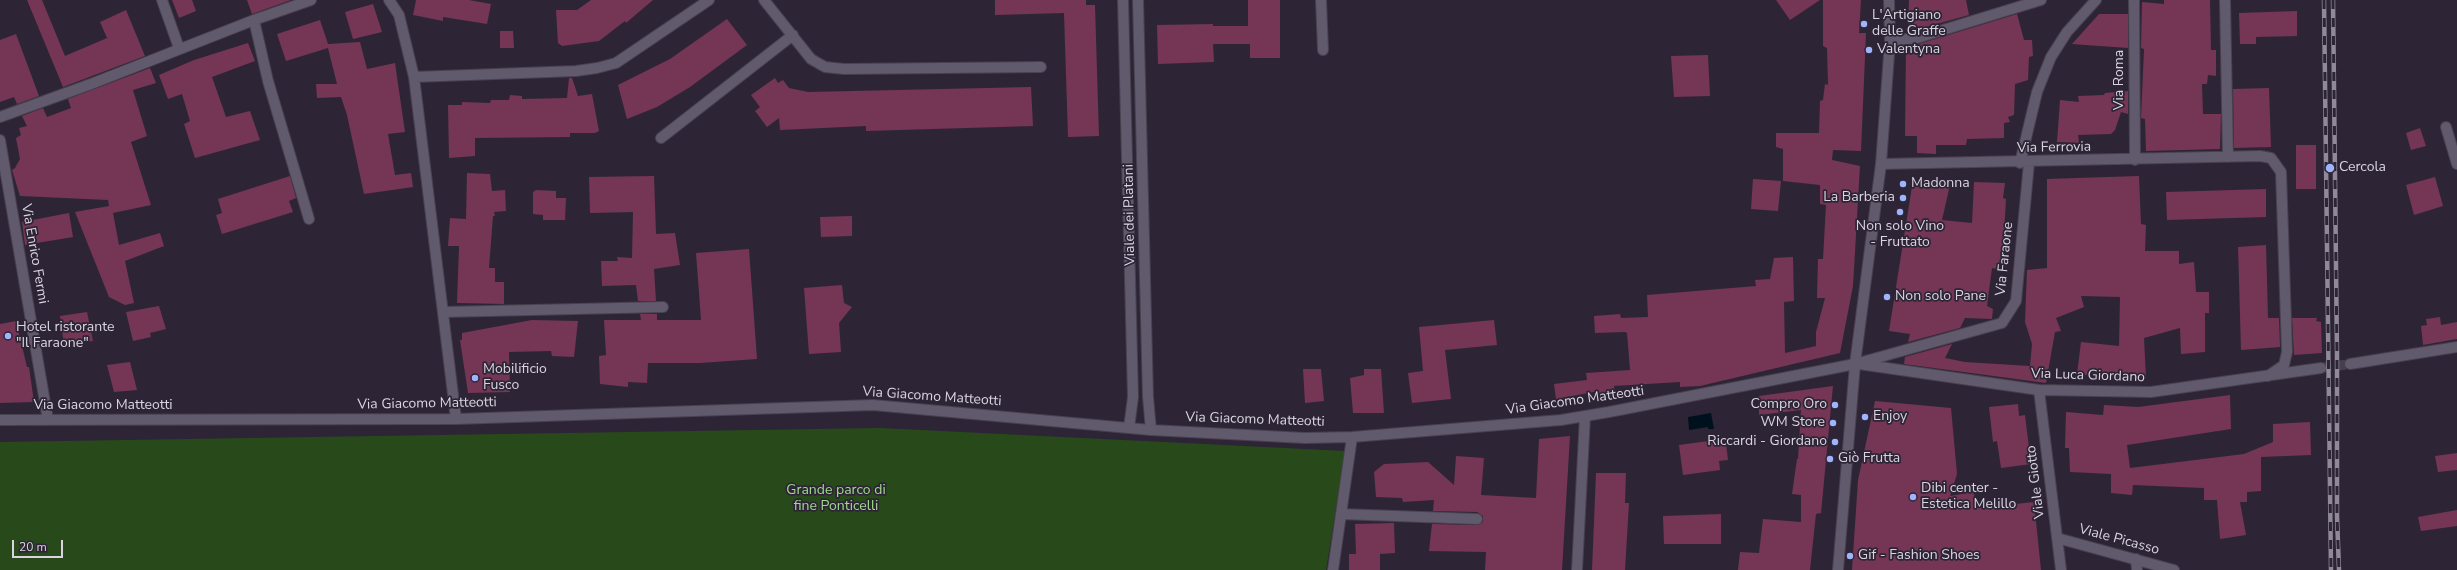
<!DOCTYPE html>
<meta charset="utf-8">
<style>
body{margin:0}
#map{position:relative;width:2457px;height:570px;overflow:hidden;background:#2d2536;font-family:"Nunito Sans",sans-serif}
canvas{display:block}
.scale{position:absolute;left:12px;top:540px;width:51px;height:18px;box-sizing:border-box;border:2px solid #d9d4e0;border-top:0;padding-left:5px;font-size:12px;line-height:14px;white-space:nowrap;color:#d9d4e0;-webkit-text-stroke:3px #2d2536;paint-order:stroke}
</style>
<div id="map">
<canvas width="2457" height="570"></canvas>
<div class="scale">20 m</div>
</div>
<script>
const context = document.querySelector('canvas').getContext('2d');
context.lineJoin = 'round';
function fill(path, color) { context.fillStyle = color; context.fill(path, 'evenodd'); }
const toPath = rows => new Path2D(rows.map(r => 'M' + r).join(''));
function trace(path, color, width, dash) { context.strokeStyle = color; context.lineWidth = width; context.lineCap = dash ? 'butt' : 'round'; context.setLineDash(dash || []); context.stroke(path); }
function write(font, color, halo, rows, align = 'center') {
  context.font = font + ' "Nunito Sans",sans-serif'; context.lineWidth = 3.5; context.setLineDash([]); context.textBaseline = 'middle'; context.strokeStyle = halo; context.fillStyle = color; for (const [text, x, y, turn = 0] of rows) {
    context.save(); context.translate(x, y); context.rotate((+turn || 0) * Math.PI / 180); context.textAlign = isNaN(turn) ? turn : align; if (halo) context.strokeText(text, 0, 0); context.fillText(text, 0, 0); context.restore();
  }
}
fill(toPath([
 [880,428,1345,451,1326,570,0,570,0,442]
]), '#284a1b');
fill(toPath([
 [1711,413,1714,429,1708,429,1708,427,1689,430,1688,417]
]), '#00111e');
fill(toPath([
 [27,0,42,0,65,56,107,38,100,22,126,10,145,56,63,87],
 [172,0,192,0,196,11,179,18],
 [247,0,291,0,252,14],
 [416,0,469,0,491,4,487,24,443,17,443,21,413,15],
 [591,0,653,0,626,23,625,21,599,41,562,46,558,43,556,10,577,10],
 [995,0,1086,0,1086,5,1095,5,1099,136,1068,137,1064,13,995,15],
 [1248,0,1280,0,1280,58,1250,58,1250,44,1213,44,1214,62,1158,64,1157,25,1213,24,1213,26,1248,26],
 [1776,0,1820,0,1790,20],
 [1823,0,1861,0,1859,33,1866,33,1861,151,1833,150,1832,160,1860,166,1853,286,1840,353,1700,386,1680,387,1680,382,1614,386,1616,397,1599,399,1599,391,1556,399,1554,384,1587,380,1586,373,1630,370,1627,333,1625,332,1595,333,1594,316,1620,314,1621,318,1648,317,1647,295,1756,286,1755,280,1770,279,1774,258,1793,257,1794,301,1784,302,1785,353,1816,346,1816,332,1825,298,1817,298,1818,259,1823,259,1826,205,1820,204,1820,185,1783,181,1783,149,1776,147,1776,133,1819,133,1820,101,1823,100,1825,84,1828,85,1827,48,1823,46],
 [1909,0,1966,0,1969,15,1908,32],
 [2164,0,2210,0,2211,50,2216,50,2216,76,2208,75,2207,84,2202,84,2203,114,2221,114,2220,149,2146,151,2145,119,2141,118,2144,49,2141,48,2142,2,2164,4],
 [373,4,382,32,353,39,345,12],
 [2297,11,2297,36,2256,37,2256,44,2240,44,2239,13],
 [2017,14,2024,40,2032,40,2033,56,2029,57,2028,80,2015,84,2014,115,2008,117,2010,122,2004,123,2004,138,1967,139,1966,145,1936,145,1936,154,1917,153,1917,136,1905,136,1906,46,1919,44],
 [2099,14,2128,14,2128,48,2072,44],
 [727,19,747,45,690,87,657,107,627,119,618,85,670,59],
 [320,20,328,44,360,42,367,69,395,63,405,132,388,134,395,175,411,173,413,187,364,194,347,115,341,97,317,98,316,84,337,84,328,48,286,61,277,34],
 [500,31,513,31,514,48,500,48],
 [16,34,39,96,17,104,14,97,0,102,0,40],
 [248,43,255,61,212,77,226,117,250,111,260,140,195,158,184,124,190,121,182,94,168,99,159,75,194,60],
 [1708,55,1710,96,1674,97,1671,56],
 [150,68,156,83,133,90,147,136,131,142,151,205,113,213,119,245,160,233,164,246,125,261,134,303,125,305,109,297,75,212,109,206,108,200,20,196,12,170,15,168,20,159,16,138,21,135,19,128,27,126,22,116,43,108,47,117,71,108,68,99],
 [569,78,572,78,578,96,592,94,599,131,595,133,570,133,570,137,475,138,475,156,449,158,448,105,462,105,462,102,490,103,491,100,509,100,510,95,522,96,522,99,567,98],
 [775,78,778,83,783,80,789,88,808,92,1031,87,1033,126,866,131,866,126,780,130,779,118,767,127,755,111,760,107,751,95],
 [2269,88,2271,147,2234,148,2233,89],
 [2128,91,2128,114,2121,112,2115,130,2111,134,2078,135,2079,143,2057,142,2060,100,2079,102,2078,96,2104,95,2105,93],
 [2420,128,2426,146,2411,150,2406,133],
 [2296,145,2316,145,2316,189,2296,189],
 [467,173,490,174,492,191,505,190,506,211,494,212,495,216,493,216,489,268,495,268,495,282,504,282,504,304,457,303,459,246,448,246,450,218,466,219],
 [290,176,296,198,289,201,293,212,222,234,216,215,222,213,218,199],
 [654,176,656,234,675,233,680,265,654,269,656,301,638,301,636,285,602,286,601,261,618,261,617,257,632,258,633,212,590,213,589,177],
 [2139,176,2141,224,2146,225,2145,251,2179,251,2179,264,2194,262,2196,292,2209,292,2209,313,2205,313,2205,352,2181,354,2180,328,2144,338,2146,378,2122,379,2077,374,2081,342,2119,346,2120,297,2081,296,2084,307,2056,318,2061,331,2055,332,2046,383,1904,364,1905,357,1952,344,1945,358,1965,362,2030,366,2032,344,2025,322,2027,270,2047,268,2047,179],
 [2435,177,2443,206,2414,215,2406,185],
 [1753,179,1781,181,1778,211,1751,209],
 [1913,180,1925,182,1926,180,1950,185,1942,220,1972,223,1974,182,2005,183,2003,198,2006,199,2002,270,1992,268,1987,306,1993,309,1992,319,1965,318,1960,328,1908,342,1910,334,1889,331],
 [2266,189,2266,217,2167,220,2166,192],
 [536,190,556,191,556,198,566,198,565,220,543,220,543,215,533,214,533,192],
 [69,213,73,237,25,245,22,222],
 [852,216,852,236,821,237,820,217],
 [2266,245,2268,318,2279,318,2280,347,2241,350,2238,247],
 [749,249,757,359,700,363,648,363,647,383,628,382,628,387,600,384,599,356,606,355,604,320,641,320,640,314,657,314,657,320,701,320,696,253],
 [842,285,844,303,852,307,839,323,841,352,809,354,804,288],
 [159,306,166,329,150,333,151,337,133,341,126,312],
 [87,312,93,341,64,345,60,316],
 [2440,317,2441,325,2457,322,2457,339,2423,345,2421,326,2427,325,2426,319],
 [2292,318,2317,318,2316,321,2321,322,2322,353,2294,355],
 [532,320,578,321,574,357,552,356,551,351,509,352,510,392,468,393,460,340,462,340,462,333],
 [1494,320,1497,345,1445,350,1451,399,1412,403,1408,373,1423,371,1419,327],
 [16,321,27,367,29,367,34,402,0,403,0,324],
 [130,362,137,390,114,392,107,365],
 [1303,369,1321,369,1324,401,1305,403],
 [1364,369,1381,369,1384,413,1353,413,1350,378,1364,375],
 [1833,386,1821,513,1816,514,1810,570,1738,570,1740,552,1759,553,1763,519,1801,522,1801,495,1792,494,1797,459,1798,459,1801,410,1759,415,1759,396],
 [2230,395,2231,429,2127,445,2130,468,2244,454,2273,442,2273,424,2310,422,2311,455,2261,457,2261,491,2247,492,2247,502,2240,502,2246,535,2220,539,2217,500,2204,500,2204,488,2133,485,2132,495,2111,493,2111,474,2070,472,2069,448,2065,448,2066,412,2103,415,2104,405,2138,407],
 [1875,401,1951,408,1957,474,1950,496,1973,492,1979,508,2034,502,2041,570,1852,570,1858,480],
 [2018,404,2019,416,2025,415,2031,464,2001,468,1997,441,1993,442,1989,407],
 [1570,436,1562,570,1485,570,1486,552,1429,551,1432,524,1477,525,1483,522,1483,516,1477,512,1433,511,1434,500,1403,502,1402,498,1376,497,1374,472,1384,464,1428,462,1454,485,1456,456,1484,458,1481,495,1536,498,1539,439],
 [1716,440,1717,445,1726,444,1728,460,1719,461,1720,470,1683,475,1679,445],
 [2457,453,2457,470,2438,472,2435,456],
 [1596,473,1626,473,1625,503,1629,503,1625,570,1592,570],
 [2457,510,2457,526,2421,531,2418,517],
 [1721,514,1721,544,1664,544,1663,516],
 [1394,523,1395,553,1380,554,1380,570,1349,570,1349,554,1356,554,1355,524]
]), '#743654');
trace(toPath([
 [2321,368,2350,364]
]), '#473f50', 10, [10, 5]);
const service = toPath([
 [764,0,811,59,825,67,844,69,1041,67],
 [1321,0,1323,50],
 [661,138,793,35],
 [444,312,663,307],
 [2136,559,2137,570]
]);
const minor = toPath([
 [162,0,179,48],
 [389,0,399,15,414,77],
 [1123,0,1133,397,1129,428],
 [1138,0,1148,397,1151,430],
 [2134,0,2135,160],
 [2225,0,2228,157],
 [254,20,268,81,309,219],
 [1890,41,1917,38,2041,0],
 [0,117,91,84,254,20,311,0],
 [2446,127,2457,164],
 [0,140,48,420],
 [2020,163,2037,92,2051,57,2067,32,2096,0],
 [1881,164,2260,156,2271,158,2281,172,2287,352,2284,365,2268,376],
 [1859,364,2039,390,2151,392,2321,368],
 [2350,364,2457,347],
 [2039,390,2061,570],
 [456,419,414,77,576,71,597,68,616,63,709,0],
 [0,420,456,419,873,405,1151,430,1305,438,1352,437,1561,420,1609,412,1855,364,2002,323,2016,301,2029,163],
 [1341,514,1477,519],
 [2057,538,2174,570],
 [1333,570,1352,437],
 [1577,570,1585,416]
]);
const secondary = toPath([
 [1838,570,1855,364,1881,164,1890,41,1889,0]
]);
trace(service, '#484150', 12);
trace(minor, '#484150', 12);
trace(secondary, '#484150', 12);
trace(service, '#61596c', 10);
trace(minor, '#61596c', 10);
trace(secondary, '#61596c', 10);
const rail = toPath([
 [2324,0,2331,570],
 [2333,0,2337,354,2337,516,2339,570]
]);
trace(rail, '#908a98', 4.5);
trace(rail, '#2d2536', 3, [9]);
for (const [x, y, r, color] of [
 [1864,24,4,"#a0b3fd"],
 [1869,50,4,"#a0b3fd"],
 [2330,168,5,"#a0b3fd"],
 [1903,184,4,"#a0b3fd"],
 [1903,198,4,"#a0b3fd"],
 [1900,212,4,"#a0b3fd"],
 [1887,297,4,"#a0b3fd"],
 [8,336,4,"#a0b3fd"],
 [475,378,4,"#a0b3fd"],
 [1835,405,4,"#a0b3fd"],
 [1865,417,4,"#a0b3fd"],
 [1833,423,4,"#a0b3fd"],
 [1835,442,4,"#a0b3fd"],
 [1830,459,4,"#a0b3fd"],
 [1913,497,4,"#a0b3fd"],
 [1850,556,4,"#a0b3fd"]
]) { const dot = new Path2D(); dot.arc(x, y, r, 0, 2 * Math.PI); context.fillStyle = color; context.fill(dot); trace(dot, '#2d2536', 1.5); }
write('14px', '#d9d4e0', '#2d2536', [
 ["L'Artigiano",1872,16],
 ["delle Graffe",1872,32],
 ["Valentyna",1877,50],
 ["Cercola",2339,168],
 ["Madonna",1911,184],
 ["La Barberia",1895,198,"right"],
 ["Non solo Vino",1900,227,"center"],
 ["- Fruttato",1900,243,"center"],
 ["Non solo Pane",1895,297],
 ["Hotel ristorante",16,328],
 ["\"Il Faraone\"",16,344],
 ["Mobilificio",483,370],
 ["Fusco",483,386],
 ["Compro Oro",1827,405,"right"],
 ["Enjoy",1873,417],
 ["WM Store",1825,423,"right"],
 ["Riccardi - Giordano",1827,442,"right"],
 ["Giò Frutta",1838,459],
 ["Dibi center -",1921,489],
 ["Estetica Melillo",1921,505],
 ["Gif - Fashion Shoes",1858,556]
], 'left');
write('14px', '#d9d4e0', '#2d2536', [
 ["Via Roma",2120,80,-90],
 ["Via Ferrovia",2054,148,-1],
 ["Viale dei Platani",1130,215,-91],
 ["Via Enrico Fermi",34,254,80],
 ["Via Faraone",2005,259,-84],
 ["Via Luca Giordano",2088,376,2],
 ["Via Giacomo Matteotti",932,397,4],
 ["Via Giacomo Matteotti",1575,401,-8],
 ["Via Giacomo Matteotti",427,404,-1],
 ["Via Giacomo Matteotti",103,406],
 ["Via Giacomo Matteotti",1255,420,2],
 ["Viale Giotto",2036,482,-97],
 ["Viale Picasso",2119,540,15]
]);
write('14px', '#9dda89', '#2d2536', [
 ["Grande parco di",836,491],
 ["fine Ponticelli",836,507]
]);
</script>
